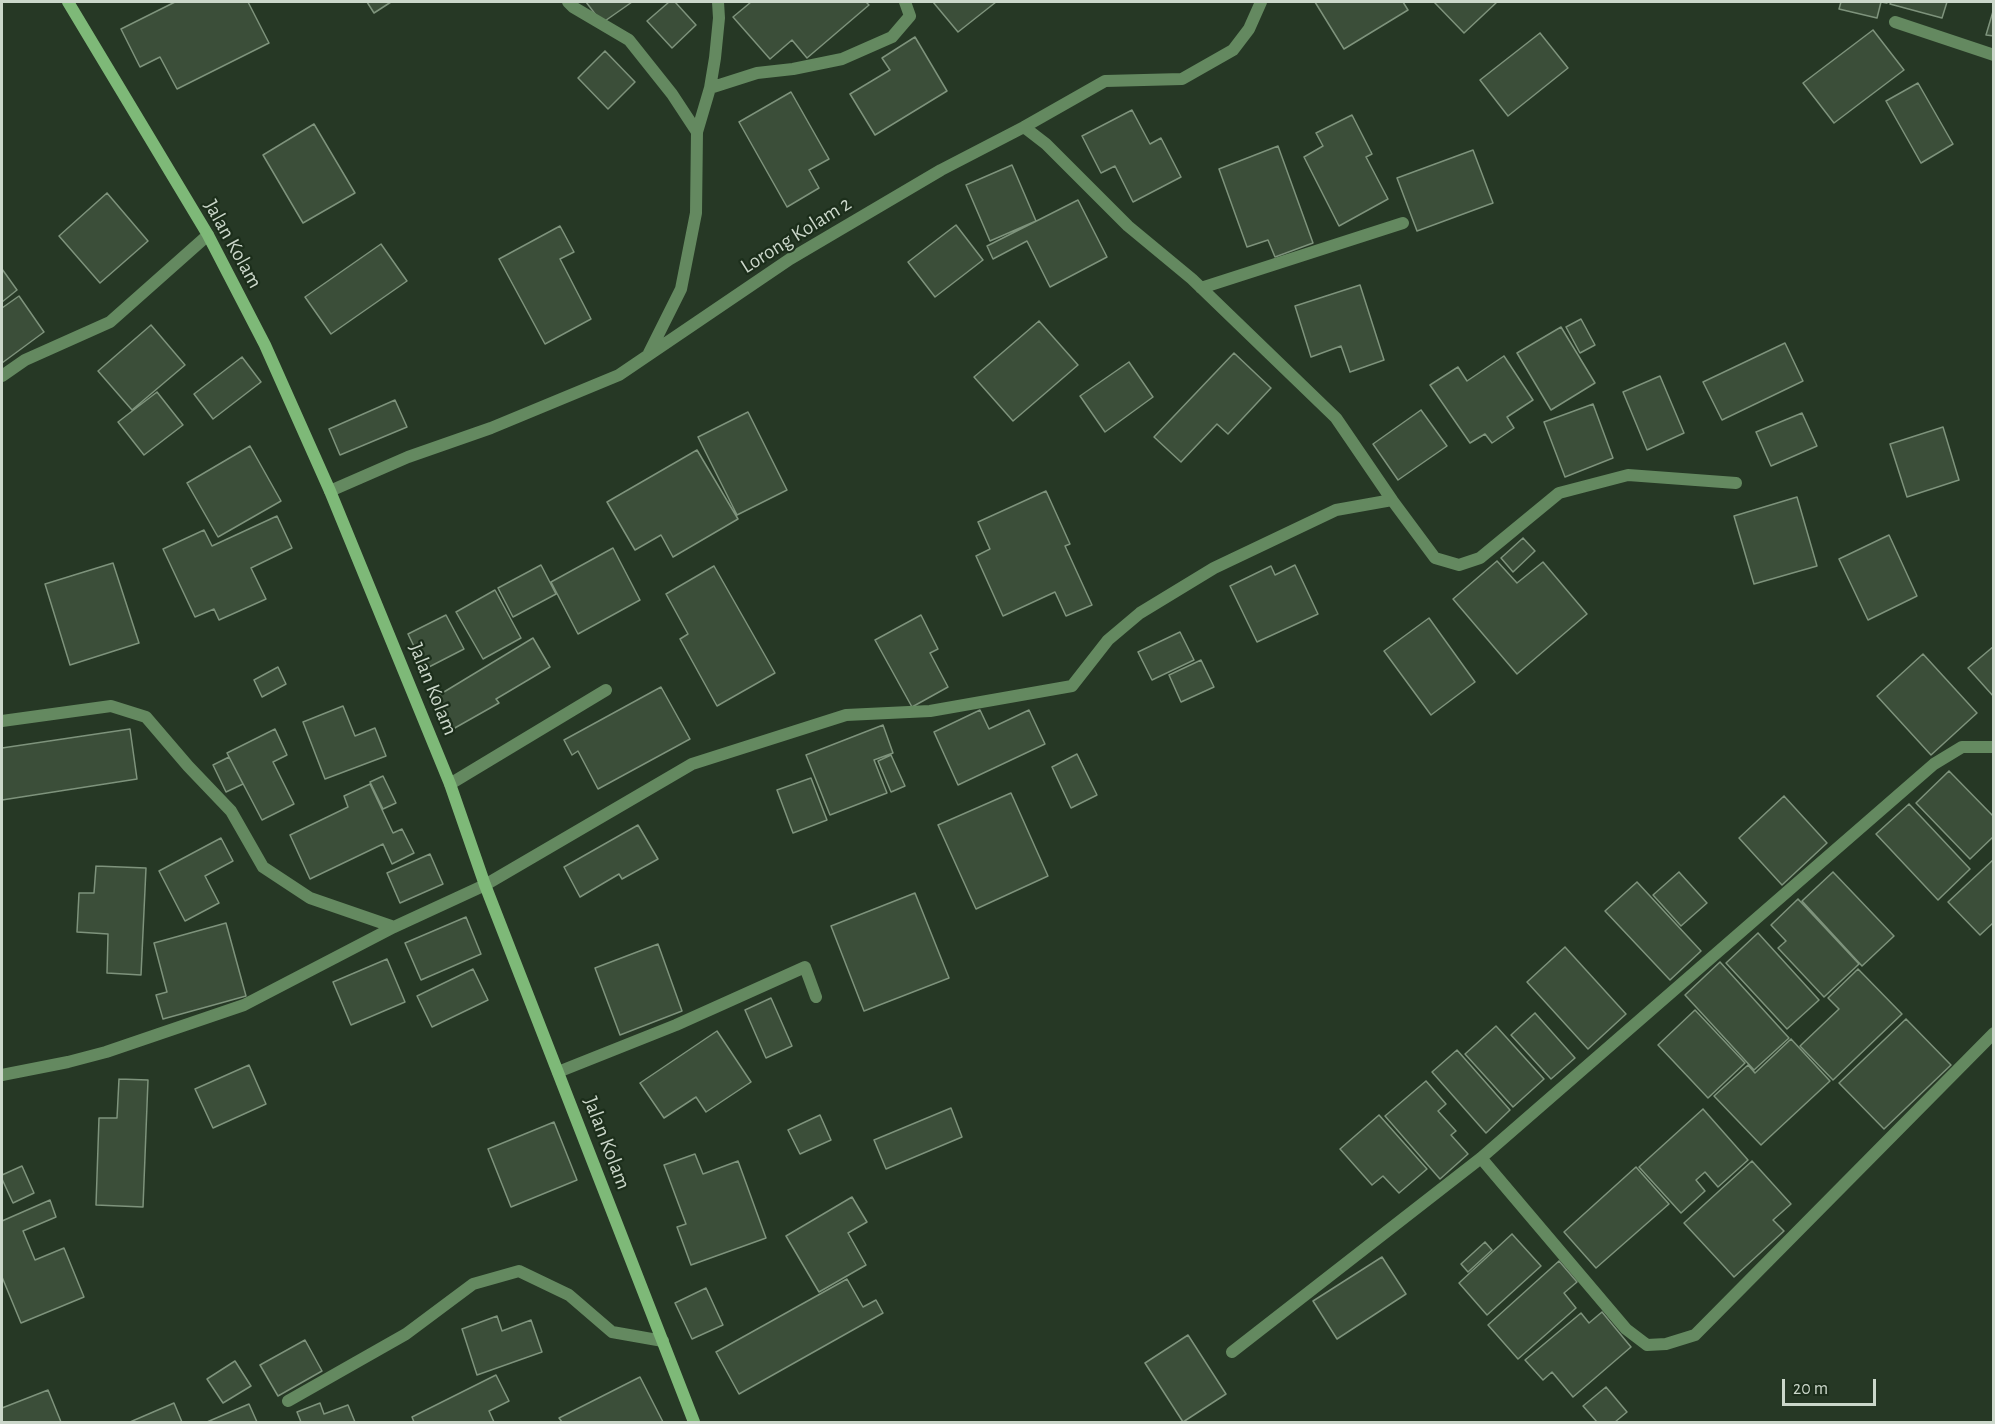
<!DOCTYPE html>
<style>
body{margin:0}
#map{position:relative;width:1995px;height:1424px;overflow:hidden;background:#263825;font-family:"Alegreya Sans",sans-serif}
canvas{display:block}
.frame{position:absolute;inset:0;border:3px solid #cbd7ca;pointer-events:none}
.scale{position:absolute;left:1782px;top:1379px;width:94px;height:27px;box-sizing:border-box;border:3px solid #cbd7ca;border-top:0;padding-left:8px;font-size:18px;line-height:21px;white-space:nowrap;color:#cbd7ca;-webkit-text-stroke:4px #1c2e1b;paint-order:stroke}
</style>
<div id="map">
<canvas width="1995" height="1424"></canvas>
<div class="frame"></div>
<div class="scale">20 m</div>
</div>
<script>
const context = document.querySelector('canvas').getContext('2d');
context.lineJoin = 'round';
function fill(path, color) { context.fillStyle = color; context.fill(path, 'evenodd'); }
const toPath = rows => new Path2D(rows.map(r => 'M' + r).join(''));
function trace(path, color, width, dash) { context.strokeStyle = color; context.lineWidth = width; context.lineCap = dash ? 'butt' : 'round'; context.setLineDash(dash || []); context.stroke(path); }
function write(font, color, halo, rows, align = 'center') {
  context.font = font + ' "Alegreya Sans",sans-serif'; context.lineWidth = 4.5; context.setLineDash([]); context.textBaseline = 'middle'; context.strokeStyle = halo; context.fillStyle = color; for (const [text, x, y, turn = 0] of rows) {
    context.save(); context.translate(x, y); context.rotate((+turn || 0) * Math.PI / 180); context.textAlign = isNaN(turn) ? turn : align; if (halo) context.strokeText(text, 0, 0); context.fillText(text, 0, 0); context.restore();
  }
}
const building = toPath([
 [175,2,248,2,269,43,177,89,160,57,140,67,121,29,175,2],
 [367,2,391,2,374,13,367,2],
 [586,2,632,2,602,23,586,2],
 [669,2,675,2,696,25,672,48,647,21,669,2],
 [751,2,866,2,869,5,807,58,792,40,770,59,733,17,751,2],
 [933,2,996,2,958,32,933,2],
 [1315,2,1403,2,1408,10,1344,49,1315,2],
 [1434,2,1497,2,1464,33,1434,2],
 [1841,2,1887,2,1887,3,1881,2,1877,18,1839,9,1841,2],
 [1891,2,1947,2,1942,18,1890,4,1891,2],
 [1994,8,1994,36,1986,35,1994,8],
 [1873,30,1904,70,1834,123,1803,83,1873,30],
 [1540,33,1568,68,1508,116,1480,80,1540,33],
 [915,37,947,91,875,135,850,94,890,70,882,58,915,37],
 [605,51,635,82,608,109,578,78,605,51],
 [1918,83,1953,144,1921,163,1886,101,1918,83],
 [791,92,829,159,809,170,819,188,787,207,739,122,791,92],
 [1132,110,1150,144,1161,138,1181,177,1133,202,1115,166,1101,173,1082,136,1132,110],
 [1352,115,1372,154,1366,157,1388,199,1339,226,1304,157,1323,146,1316,133,1352,115],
 [314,124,355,193,303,223,263,155,314,124],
 [1278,146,1313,243,1275,257,1268,240,1247,247,1219,169,1278,146],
 [1473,150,1493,203,1417,231,1397,178,1473,150],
 [1012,165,1036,221,990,241,966,185,1012,165],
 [107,193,148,241,100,283,59,236,107,193],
 [1078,200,1107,257,1050,287,1027,241,993,259,987,246,1078,200],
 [956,225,983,260,935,297,908,262,956,225],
 [560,226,574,252,560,259,591,319,545,344,499,259,560,226],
 [381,244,407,281,331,334,305,297,381,244],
 [2,269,17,290,2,302,2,269],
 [1360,285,1384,360,1350,372,1341,346,1311,357,1295,306,1360,285],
 [19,296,44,332,2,363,2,308,19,296],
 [1581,319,1595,345,1580,353,1566,327,1581,319],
 [1039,321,1078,365,1013,421,974,377,1039,321],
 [151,325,185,365,132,410,98,371,151,325],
 [1561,327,1595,383,1551,410,1517,353,1561,327],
 [1785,343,1803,381,1722,420,1703,382,1785,343],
 [1234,353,1271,388,1228,434,1217,424,1181,462,1154,437,1234,353],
 [1504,356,1533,400,1507,417,1514,428,1492,443,1485,434,1470,443,1430,385,1458,367,1467,381,1504,356],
 [242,357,261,382,213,419,194,394,242,357],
 [1129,362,1153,397,1105,432,1080,396,1129,362],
 [1660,376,1684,433,1647,450,1623,392,1660,376],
 [157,392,183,425,144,455,118,422,157,392],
 [395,400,407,427,340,455,329,429,395,400],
 [1593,404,1613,458,1565,477,1544,422,1593,404],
 [1421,410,1447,446,1398,480,1373,444,1421,410],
 [748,412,787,490,737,515,698,437,748,412],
 [1802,413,1817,446,1771,466,1756,432,1802,413],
 [1943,427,1959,480,1907,497,1890,444,1943,427],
 [250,446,281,501,218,537,187,483,250,446],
 [697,450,738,519,673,557,661,535,635,550,607,502,697,450],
 [1046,491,1070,544,1065,546,1092,605,1066,616,1055,592,1003,616,976,556,990,549,978,522,1046,491],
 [1797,497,1817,566,1754,584,1734,516,1797,497],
 [277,516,292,548,251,568,266,599,219,620,214,609,195,617,163,549,204,530,212,546,277,516],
 [1889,535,1917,596,1868,620,1839,559,1889,535],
 [1523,538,1535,551,1513,572,1501,558,1523,538],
 [613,548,640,600,578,634,551,582,613,548],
 [1497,561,1517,583,1543,562,1587,614,1517,674,1453,599,1497,561],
 [113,563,139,643,70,665,45,584,113,563],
 [541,565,556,594,513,617,498,588,541,565],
 [1295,565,1318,614,1257,642,1230,586,1271,566,1275,575,1295,565],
 [714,566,775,673,717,706,680,639,688,634,666,594,714,566],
 [495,590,521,638,483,659,456,612,495,590],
 [446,615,464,649,425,669,408,634,446,615],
 [921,615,938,649,930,653,948,687,912,707,875,640,921,615],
 [1429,618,1475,682,1431,715,1384,651,1429,618],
 [1180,632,1194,660,1152,680,1138,652,1180,632],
 [533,638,550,667,496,699,499,703,453,729,434,698,533,638],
 [1994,646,1994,697,1968,668,1994,646],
 [1923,654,1977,713,1931,755,1877,696,1923,654],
 [1201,660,1214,687,1181,702,1169,675,1201,660],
 [278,667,286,684,262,697,254,680,278,667],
 [661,687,690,739,598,789,578,751,572,755,564,740,661,687],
 [343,706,355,736,375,728,386,756,325,779,303,722,343,706],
 [980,710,989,729,1029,710,1045,744,958,785,934,732,980,710],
 [883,725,893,753,874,760,887,793,830,815,806,755,883,725],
 [130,729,137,779,2,800,2,748,130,729],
 [275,729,287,755,273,762,294,804,262,820,227,753,275,729],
 [1077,754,1097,795,1071,808,1052,767,1077,754],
 [891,755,905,786,891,792,878,761,891,755],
 [229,757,243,784,226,792,213,765,229,757],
 [1949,771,1994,817,1994,836,1970,859,1916,803,1949,771],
 [383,776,396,803,383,809,370,782,383,776],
 [811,778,827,820,793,833,777,790,811,778],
 [370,784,393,833,402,829,414,853,392,864,383,844,310,879,290,835,348,807,344,796,370,784],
 [1011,793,1048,876,976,909,938,825,1011,793],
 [1784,796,1827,843,1782,885,1739,838,1784,796],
 [1909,804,1970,869,1938,900,1876,834,1909,804],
 [638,825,658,859,622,879,619,874,580,897,564,867,638,825],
 [221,838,233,861,205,876,219,903,185,921,159,871,221,838],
 [430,854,443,884,400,903,387,873,430,854],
 [1994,859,1994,922,1980,935,1948,902,1994,859],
 [96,866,146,868,141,975,107,973,108,934,77,932,79,893,94,893,96,866],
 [1679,872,1707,903,1681,926,1653,895,1679,872],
 [1833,872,1894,936,1862,966,1802,901,1833,872],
 [1637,882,1701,951,1670,980,1605,911,1637,882],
 [915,893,949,978,864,1011,831,926,915,893],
 [1798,899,1859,964,1824,997,1778,948,1786,941,1771,925,1798,899],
 [466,917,481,954,421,980,405,943,466,917],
 [226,923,246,996,163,1019,156,995,167,992,154,943,226,923],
 [1758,933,1819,1000,1787,1029,1726,963,1758,933],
 [658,944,682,1011,620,1035,595,968,658,944],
 [1565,947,1626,1014,1588,1049,1527,982,1565,947],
 [387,959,405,1002,351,1025,333,982,387,959],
 [1720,962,1789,1038,1754,1070,1685,995,1720,962],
 [473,969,488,1000,432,1027,417,996,473,969],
 [1858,969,1902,1014,1833,1080,1800,1046,1839,1009,1828,998,1858,969],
 [771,998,792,1046,766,1058,745,1010,771,998],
 [1695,1010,1745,1063,1708,1098,1658,1045,1695,1010],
 [1535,1013,1575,1058,1551,1079,1511,1035,1535,1013],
 [1906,1019,1951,1065,1884,1129,1839,1083,1906,1019],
 [1496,1026,1544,1079,1513,1107,1465,1054,1496,1026],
 [717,1031,751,1082,706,1112,696,1097,664,1118,640,1083,717,1031],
 [1791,1039,1830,1081,1761,1145,1714,1096,1748,1065,1755,1073,1791,1039],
 [1457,1050,1510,1110,1486,1133,1432,1072,1457,1050],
 [249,1065,266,1104,213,1128,195,1089,249,1065],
 [119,1079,148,1080,143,1207,96,1205,99,1118,117,1118,119,1079],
 [1426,1081,1446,1104,1438,1111,1456,1131,1451,1135,1468,1154,1440,1179,1385,1116,1426,1081],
 [951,1108,962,1137,886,1169,874,1140,951,1108],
 [1703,1109,1748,1160,1718,1187,1705,1172,1696,1180,1705,1191,1681,1213,1639,1167,1703,1109],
 [820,1115,831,1140,800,1154,788,1130,820,1115],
 [1379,1115,1427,1169,1399,1193,1383,1176,1372,1185,1340,1149,1379,1115],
 [554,1122,577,1180,511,1207,488,1149,554,1122],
 [695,1154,703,1174,738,1161,766,1238,691,1265,677,1227,686,1224,664,1165,695,1154],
 [1752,1161,1791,1204,1773,1220,1784,1231,1734,1277,1684,1223,1752,1161],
 [22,1166,34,1193,13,1203,2,1179,2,1175,22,1166],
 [1636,1167,1669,1204,1596,1268,1564,1232,1636,1167],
 [852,1197,867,1222,848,1233,866,1265,819,1292,786,1236,852,1197],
 [50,1200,56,1217,23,1231,35,1260,64,1248,84,1297,21,1323,2,1277,2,1221,50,1200],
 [1512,1234,1541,1266,1487,1315,1459,1283,1512,1234],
 [1485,1242,1492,1250,1468,1272,1461,1264,1485,1242],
 [1382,1257,1406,1294,1337,1339,1313,1301,1382,1257],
 [1559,1261,1577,1282,1564,1293,1576,1308,1518,1359,1488,1325,1559,1261],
 [847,1279,863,1307,876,1300,883,1313,739,1394,716,1352,847,1279],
 [706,1288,723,1325,692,1339,675,1303,706,1288],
 [1602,1312,1631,1347,1573,1397,1552,1372,1543,1380,1525,1360,1581,1313,1589,1323,1602,1312],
 [497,1316,502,1331,531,1320,542,1352,477,1375,462,1329,497,1316],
 [1188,1335,1226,1394,1183,1422,1145,1363,1188,1335],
 [305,1340,322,1371,278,1396,260,1365,305,1340],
 [235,1361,251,1386,223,1403,207,1379,235,1361],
 [496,1375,509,1401,489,1411,494,1422,414,1422,412,1417,496,1375],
 [640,1377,663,1422,562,1422,559,1418,640,1377],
 [1606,1387,1627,1412,1615,1422,1597,1422,1583,1406,1606,1387],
 [48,1390,61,1422,2,1422,2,1408,48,1390],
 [174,1403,182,1422,130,1422,174,1403],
 [320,1403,324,1414,348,1405,355,1422,301,1422,297,1412,320,1403],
 [249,1404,257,1422,207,1422,249,1404]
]);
fill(building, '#3b4e39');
trace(building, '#7e937c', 1.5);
trace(toPath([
 [568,2,573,7,629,40,672,94,697,132,696,213,681,289,649,353],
 [1895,22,1994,55],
 [710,88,757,73,793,69,842,59,892,37,910,16,905,2],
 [1024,127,1046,144,1128,226,1192,279,1336,418,1392,500],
 [697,132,710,88,715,58,719,18,718,2],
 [1201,288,1403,223],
 [2,376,25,360,110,322,208,235],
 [330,491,408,457,491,428,619,375,790,259,941,170,1024,127,1105,81,1182,79,1233,50,1249,29,1261,2],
 [2,721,111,706,146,717,188,766,231,811,263,867,310,898,394,927],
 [450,784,606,690],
 [558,1072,676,1025,805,967,816,997],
 [2,1075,68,1062,106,1052,244,1005,394,927,485,885,692,764,846,715,930,711,1072,686,1108,640,1140,613,1214,568,1336,510,1392,500,1435,558,1459,565,1480,558,1559,493,1628,475,1736,483],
 [1481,1158,1626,1329,1647,1345,1666,1344,1695,1335,1994,1033],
 [1232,1352,1481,1158,1934,764,1962,747,1994,747],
 [288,1401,406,1334,473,1284,519,1271,569,1295,612,1332,663,1341]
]), '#648960', 12);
trace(toPath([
 [68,2,208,235,265,345,330,491,450,784,485,885,694,1422]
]), '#7eb978', 12);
write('21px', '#cbd7ca', '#1c2e1b', [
 ["Lorong Kolam 2",796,235,-32],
 ["Jalan Kolam",233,244,61],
 ["Jalan Kolam",433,689,68],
 ["Jalan Kolam",607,1143,69]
]);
</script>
